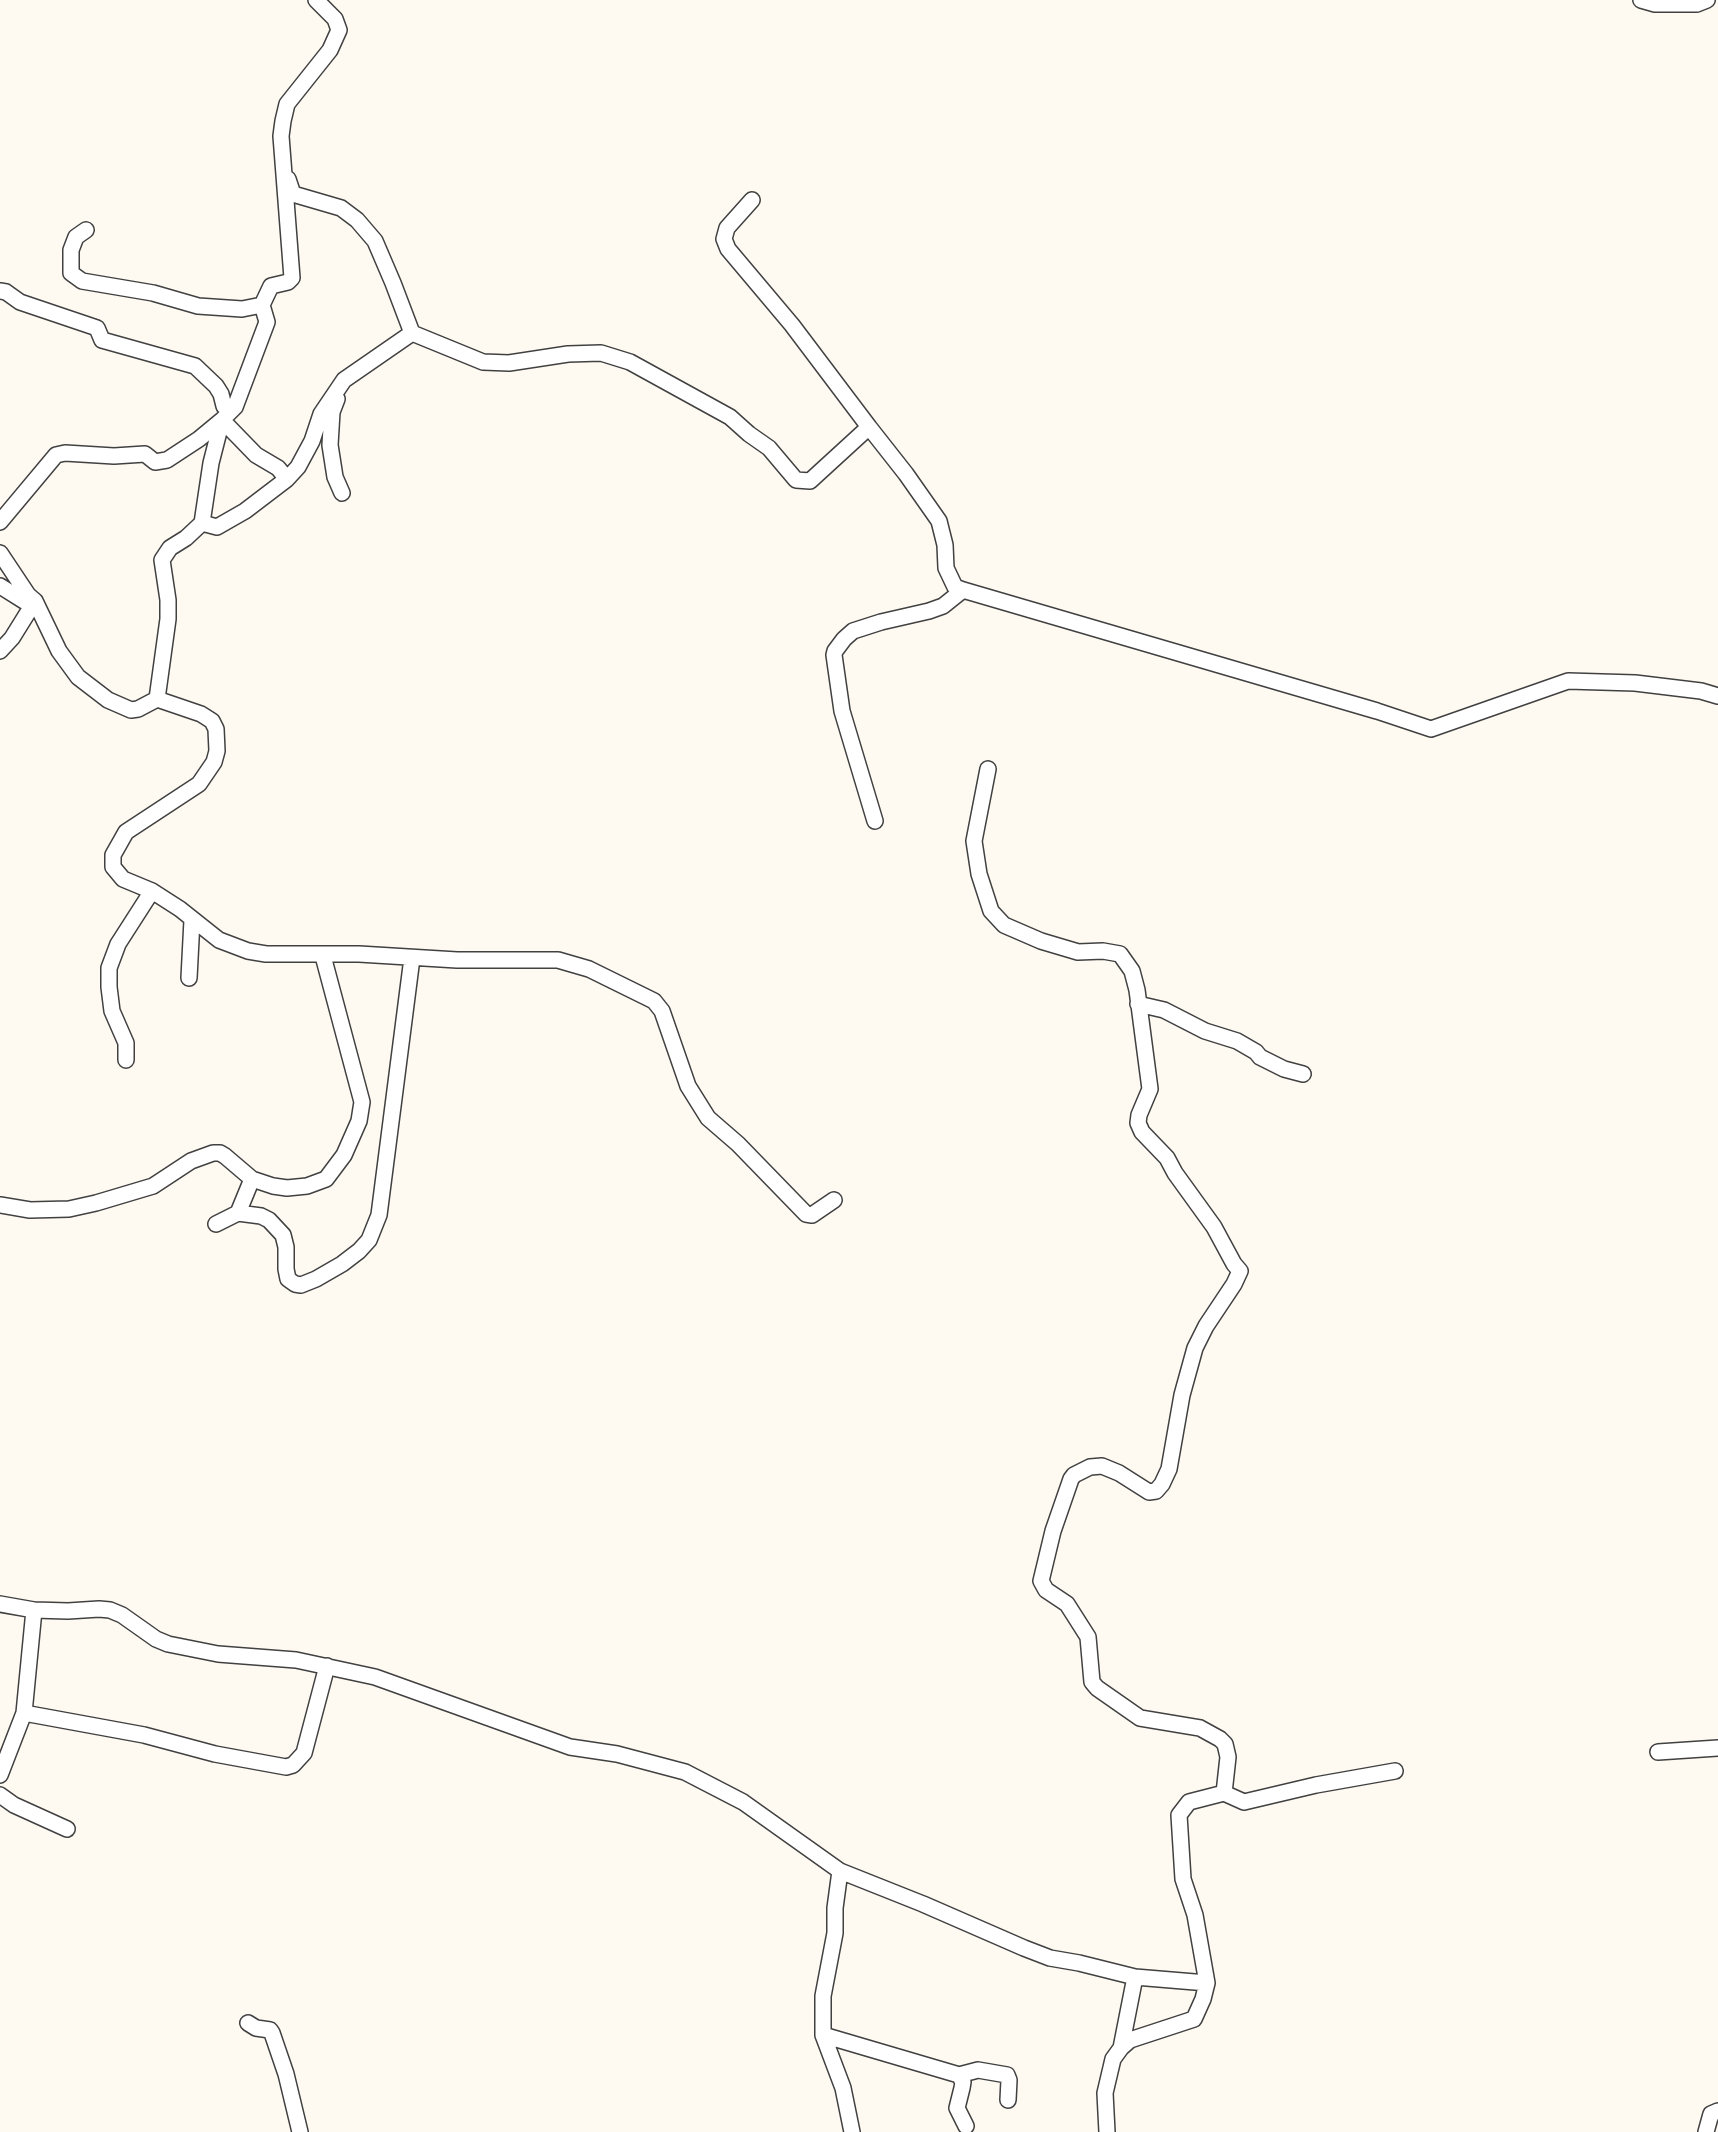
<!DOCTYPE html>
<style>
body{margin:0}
canvas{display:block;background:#fef9f1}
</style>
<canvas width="1718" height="2132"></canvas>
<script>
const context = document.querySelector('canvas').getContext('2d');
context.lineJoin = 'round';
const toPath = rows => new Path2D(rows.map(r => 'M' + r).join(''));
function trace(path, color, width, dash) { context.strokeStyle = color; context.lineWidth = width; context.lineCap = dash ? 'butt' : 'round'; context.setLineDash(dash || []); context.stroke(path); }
const minor = toPath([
 [316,0,335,19,339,30,330,50,287,104,283,121,281,136,292,278,288,282,271,286,262,305,267,322,235,407,222,420,211,463,202,523,186,538,170,548,162,560,168,600,168,619,157,699,201,714,212,721,216,729,217,751,214,762,199,784,126,832,113,855,113,867,123,879,152,891,180,909,219,940,248,951,266,954,359,954,457,960,558,960,589,969,654,1001,662,1011,688,1086,708,1118,738,1144,806,1214,812,1215,834,1200],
 [1641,0,1655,4,1697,4,1707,0],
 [288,179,293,194,341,208,357,220,375,241,393,283,412,333],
 [752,200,727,228,724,239,728,249,792,325,869,427],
 [86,230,76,237,71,250,71,273,82,281,153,293,198,306,242,309,262,305],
 [0,291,6,292,20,302,97,328,102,340,195,366,216,386,221,394,224,406,235,407],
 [337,399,332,412,330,445,335,477,342,493],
 [0,522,56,455,65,453,114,456,145,454,155,462,167,460,199,439,222,420,256,455,278,468,287,479],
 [202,523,217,527,245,511,287,479,298,467,312,441,321,414,344,380,412,333,483,362,509,363,568,354,601,353,630,362,730,417,749,434,769,448,796,480,810,481,869,427,906,474,939,521,945,545,946,568,955,587,963,590,1377,711,1431,729,1568,681,1635,683,1701,691,1718,696],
 [0,553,28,595,35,601,59,651,78,677,108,700,131,710,138,709,157,699],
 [0,586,32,606],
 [0,651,12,638,35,601],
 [988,769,974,841,979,874,991,911,1004,925,1041,941,1078,952,1103,951,1120,954,1132,971,1137,990,1150,1089,1139,1115,1138,1123,1142,1132,1167,1158,1175,1173,1214,1227,1234,1264,1240,1271,1234,1284,1206,1326,1195,1348,1182,1395,1169,1469,1162,1484,1156,1491,1149,1492,1119,1473,1102,1466,1090,1467,1074,1475,1071,1479,1053,1531,1041,1581,1046,1590,1067,1604,1088,1637,1092,1682,1097,1688,1140,1718,1200,1728,1220,1739,1225,1744,1228,1757,1224,1793,1244,1802,1316,1785,1395,1771],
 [875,821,842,711,834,655,835,651,844,639,853,631,881,622,929,611,943,606,963,590],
 [189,978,192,920],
 [1138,1004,1164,1010,1205,1031,1237,1041,1256,1052,1260,1057,1284,1069,1303,1074],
 [126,1060,126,1043,112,1011,109,987,109,968,118,944,152,891],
 [0,1205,30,1210,69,1209,96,1203,153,1186,191,1161,213,1153,220,1153,225,1156,252,1179,273,1186,287,1188,307,1186,326,1179,344,1155,359,1121,362,1102,323,956],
 [238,1213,252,1179],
 [216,1224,238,1213,261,1216,269,1220,283,1235,286,1247,286,1269,288,1279,295,1284,301,1285,316,1279,342,1264,359,1251,369,1240,379,1215,412,958],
 [0,1604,34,1610,68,1611,99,1609,110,1610,122,1615,156,1639,168,1644,218,1654,296,1660,375,1677,570,1747,617,1754,685,1772,743,1802,840,1871,923,1904,1024,1948,1050,1958,1079,1963,1135,1977,1207,1983],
 [24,1713,144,1735,215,1754,286,1767,293,1765,304,1753,327,1666],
 [1658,1752,1718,1748],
 [0,1775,24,1713,34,1610],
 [0,1795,14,1805,67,1829],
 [840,1871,835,1908,835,1933,823,1996,823,2035,959,2075,963,2082,962,2088,957,2108,966,2126],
 [248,2023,256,2028,270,2030,272,2033,286,2074,300,2132],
 [823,2035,843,2088,852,2132],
 [1121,2048,1135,1977],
 [959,2075,978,2070,1007,2075,1009,2080,1008,2100],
 [1107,2132,1105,2093,1113,2059,1121,2048,1130,2040,1194,2019,1203,1999,1207,1983,1195,1915,1183,1879,1179,1815,1189,1802,1224,1793],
 [1706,2132,1711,2114,1718,2111]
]);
trace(minor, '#414141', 18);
trace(minor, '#fff', 15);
</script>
